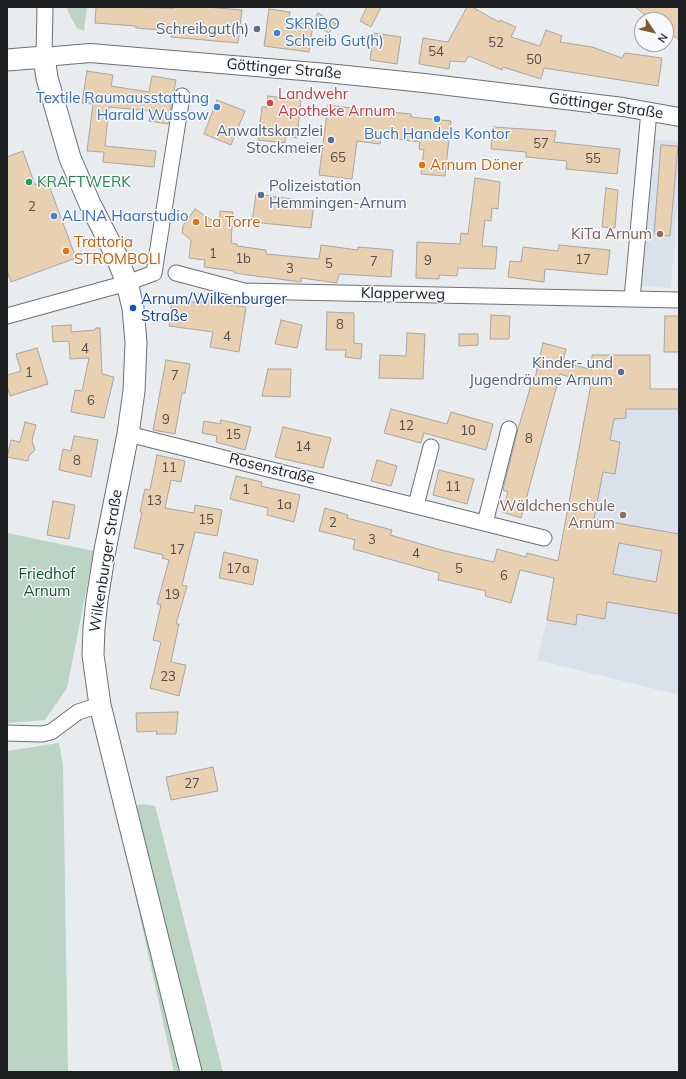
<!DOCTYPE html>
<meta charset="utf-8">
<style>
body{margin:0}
#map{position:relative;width:686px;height:1079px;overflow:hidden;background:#e9ecef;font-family:Mulish,sans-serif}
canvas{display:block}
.frame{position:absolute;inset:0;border:8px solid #202122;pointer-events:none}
.north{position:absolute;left:634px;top:12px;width:40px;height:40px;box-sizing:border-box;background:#f7f9fc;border:1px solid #a1a3a5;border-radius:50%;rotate:125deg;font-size:11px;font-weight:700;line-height:16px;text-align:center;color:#202122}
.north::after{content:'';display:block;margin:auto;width:14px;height:18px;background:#795c30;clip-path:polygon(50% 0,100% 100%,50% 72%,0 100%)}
</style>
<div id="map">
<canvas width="686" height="1079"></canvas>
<div class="frame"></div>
<div class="north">N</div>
</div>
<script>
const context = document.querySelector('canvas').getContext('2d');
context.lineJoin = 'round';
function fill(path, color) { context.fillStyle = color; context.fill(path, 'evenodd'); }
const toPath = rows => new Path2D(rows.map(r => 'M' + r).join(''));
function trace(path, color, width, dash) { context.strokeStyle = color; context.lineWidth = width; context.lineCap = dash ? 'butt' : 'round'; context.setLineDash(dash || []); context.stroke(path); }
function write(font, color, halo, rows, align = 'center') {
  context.font = font + ' Mulish,sans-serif'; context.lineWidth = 3; context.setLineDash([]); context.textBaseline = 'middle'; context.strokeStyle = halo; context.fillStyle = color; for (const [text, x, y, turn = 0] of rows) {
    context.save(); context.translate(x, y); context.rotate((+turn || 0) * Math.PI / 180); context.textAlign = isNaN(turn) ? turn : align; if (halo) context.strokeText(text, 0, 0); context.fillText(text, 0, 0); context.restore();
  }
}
fill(toPath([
 [652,139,679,141,679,183,671,288,641,286],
 [587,404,617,409,679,409,679,695,537,660,547,620]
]), '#dae1ea');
fill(toPath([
 [67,7,87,7,84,31,77,28,68,12],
 [7,533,94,551,67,688,45,720,7,723],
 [59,743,63,764,68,1072,7,1072,7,751],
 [141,804,155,806,223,1072,174,1072,117,812]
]), '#bcd4c5');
const building = toPath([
 [96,7,174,8,174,7,206,7,242,10,238,43,171,37,171,31,136,28,136,26,95,23,96,7],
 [367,7,381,7,371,27,360,21,367,7],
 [467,7,472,7,499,22,500,20,516,27,511,37,540,46,546,30,562,36,560,42,592,47,622,58,625,53,662,58,658,86,544,68,541,79,503,67,502,70,469,56,465,62,450,61,449,69,419,64,423,38,448,42,467,7],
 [635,7,679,7,679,40,666,30,666,20,652,20,635,7],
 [269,9,290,12,289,22,313,25,309,52,264,46,269,9],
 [318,13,336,24,329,33,312,23,318,13],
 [374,33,401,37,397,64,370,60,374,33],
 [87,71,113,75,111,86,149,92,152,76,176,80,168,124,149,121,151,111,109,107,105,146,156,151,154,167,103,162,104,152,87,151,93,104,82,103,87,71],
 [268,96,301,100,297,138,286,136,285,143,258,140,262,107,267,107,268,96],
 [217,100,245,111,231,145,204,134,217,100],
 [328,105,382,112,382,111,411,114,411,117,451,121,445,176,421,174,424,150,419,149,420,142,381,137,380,144,357,141,352,179,319,175,328,105],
 [493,127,556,131,554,142,620,149,617,174,566,169,567,161,526,157,526,152,491,149,493,127],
 [661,145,678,146,670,236,654,234,661,145],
 [23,151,35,185,47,180,76,258,11,282,7,271,7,157,23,151],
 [475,178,500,182,498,209,492,208,491,221,485,220,482,246,497,247,495,269,458,268,457,276,439,275,439,279,416,278,417,242,460,244,461,233,468,234,475,178],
 [606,188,618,190,615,228,602,227,606,188],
 [256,194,314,202,311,228,252,222,256,194],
 [195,209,219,225,220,211,233,212,231,243,237,244,237,246,266,250,266,254,319,259,321,245,358,250,358,247,393,250,391,277,339,274,337,283,301,278,301,282,234,273,234,271,204,267,205,260,189,258,191,240,182,233,183,226,195,209],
 [559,245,610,250,607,275,545,269,544,282,508,277,510,261,521,262,523,247,558,251,559,245],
 [202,296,229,299,228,305,246,307,239,352,210,347,213,332,169,326,172,299,201,303,202,296],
 [327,312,354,313,354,343,362,344,361,359,345,357,346,350,326,350,327,312],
 [491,315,510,316,509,339,490,339,491,315],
 [665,316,679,316,679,352,664,352,665,316],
 [281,320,302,325,297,348,275,344,281,320],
 [71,325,71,332,95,330,96,328,100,328,102,374,114,377,104,418,71,412,75,390,82,391,89,358,70,359,69,341,53,342,52,326,71,325],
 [407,333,425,334,423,379,379,378,380,355,406,356,407,333],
 [459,334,478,334,478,345,459,346,459,334],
 [543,343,566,349,563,362,592,370,592,355,650,355,650,389,679,389,679,409,626,409,626,418,614,419,610,440,620,442,615,474,603,472,594,519,679,534,679,614,607,602,605,619,577,614,576,625,547,620,554,578,520,570,511,603,485,596,486,591,438,580,439,573,353,549,355,540,319,531,325,508,348,515,347,518,392,530,390,535,445,551,494,562,497,549,526,557,527,553,558,561,591,384,560,374,521,518,502,512,508,492,503,490,518,429,533,378,535,378,543,343],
 [619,543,662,551,656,582,613,574,619,543],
 [37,348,48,384,10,396,7,386,7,375,21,371,16,354,37,348],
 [166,360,190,364,185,393,182,393,175,434,153,430,166,360],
 [268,369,291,369,290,397,262,396,268,369],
 [391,409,447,424,451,412,493,424,486,450,424,433,421,443,384,433,391,409],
 [221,420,251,427,245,450,216,442,217,436,202,433,204,421,220,424,221,420],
 [25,422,36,425,32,441,35,450,29,456,28,461,7,457,11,440,20,442,25,422],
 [283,427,331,438,323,468,275,457,283,427],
 [74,436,98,440,91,477,59,470,63,449,71,451,74,436],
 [157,455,185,461,181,482,171,480,165,508,194,513,195,505,222,510,217,536,195,532,182,585,187,586,176,624,179,624,171,662,186,665,179,696,150,688,161,642,153,640,161,605,157,604,169,560,162,558,163,555,134,548,142,512,140,512,145,489,150,490,157,455],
 [377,460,397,466,391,486,371,481,377,460],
 [439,470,474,479,467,504,433,495,439,470],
 [236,476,262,482,261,486,300,495,294,522,267,515,268,508,230,499,236,476],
 [53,501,75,505,69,539,47,535,53,501],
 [224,552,258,560,253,585,219,578,224,552],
 [178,712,176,734,156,734,157,731,137,732,136,713,178,712],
 [213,767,218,791,171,800,166,777,213,767]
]);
fill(building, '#e8d0b0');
trace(building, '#a8a6a3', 1);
const minor = toPath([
 [44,57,45,7],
 [176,273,244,291,679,300],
 [632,299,649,111],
 [7,316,127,283,154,273,182,96],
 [128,434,544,538],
 [416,505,431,447],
 [485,523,509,429],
 [7,733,42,734,51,732,78,712,100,705]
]);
const tertiary = toPath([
 [44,57,90,53,327,73,424,83,623,107,679,117]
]);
const secondary = toPath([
 [7,60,44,57,47,78,70,158,90,204,116,255,127,283,133,308,136,342,134,391,128,434,105,550,97,600,94,628,93,655,100,705,191,1072]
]);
trace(minor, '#6d6f71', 17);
trace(tertiary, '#6d6f71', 20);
trace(secondary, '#6d6f71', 23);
trace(minor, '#fff', 15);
trace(tertiary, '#fff', 18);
trace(secondary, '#fff', 21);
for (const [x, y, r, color] of [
 [257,29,4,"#5c6f8a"],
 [277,33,4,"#3f7fe0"],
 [270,103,4,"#e0444e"],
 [217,107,4,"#3f7fe0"],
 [437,119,4,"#3f7fe0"],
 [331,140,4,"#5c6f8a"],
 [422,165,4,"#e8710a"],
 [29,182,4,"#2e9e5b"],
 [261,195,4,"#5c6f8a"],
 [54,216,4,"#3f7fe0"],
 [196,222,4,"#e8710a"],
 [660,234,4,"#8d6e63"],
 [66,251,4,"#e8710a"],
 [133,308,4,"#1a4fb4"],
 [621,372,4,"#5c6f8a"],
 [623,515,4,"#8d6e63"]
]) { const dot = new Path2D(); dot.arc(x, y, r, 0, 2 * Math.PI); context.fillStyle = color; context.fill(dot); trace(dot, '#f7f9fc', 1.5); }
write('13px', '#524d46', null, [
 ["52",496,43],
 ["54",436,52],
 ["50",534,60],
 ["57",541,144],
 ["65",338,158],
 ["55",593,159],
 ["2",32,207],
 ["1",213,254],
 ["1b",243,259],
 ["17",583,260],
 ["9",428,261],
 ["7",374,262],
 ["5",329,264],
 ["3",290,269],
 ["8",340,325],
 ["4",227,337],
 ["4",85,349],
 ["1",29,373],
 ["7",175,376],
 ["6",91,401],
 ["9",166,420],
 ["12",406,426],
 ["10",468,431],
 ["15",233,435],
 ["8",529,439],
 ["14",303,447],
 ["8",77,461],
 ["11",169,468],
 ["11",453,487],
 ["1",246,490],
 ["13",154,501],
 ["1a",284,505],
 ["15",206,520],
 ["2",333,523],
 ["3",372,540],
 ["17",177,550],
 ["4",416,554],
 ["17a",238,569],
 ["5",459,569],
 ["6",504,576],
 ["19",172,595],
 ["23",168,677],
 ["27",192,784]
]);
write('15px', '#366cbe', '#f7f9fc', [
 ["SKRIBO",285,24],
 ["Schreib Gut(h)",285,41],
 ["Textile Raumausstattung",209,98,"right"],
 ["Harald Wussow",209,115,"right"],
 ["Buch Handels Kontor",437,134,"center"],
 ["ALINA Haarstudio",62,216]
], 'left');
write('15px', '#4e5e75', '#f7f9fc', [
 ["Schreibgut(h)",249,29],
 ["Anwaltskanzlei",323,131],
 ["Stockmeier",323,148],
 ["Polizeistation",269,186,"left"],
 ["Hemmingen-Arnum",269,203,"left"],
 ["Kinder- und",613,363],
 ["Jugendräume Arnum",613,380]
], 'right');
write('15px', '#202122', '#f7f9fc', [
 ["Göttinger Straße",284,69,5],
 ["Göttinger Straße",606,106,8],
 ["Klapperweg",403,294,1],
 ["Rosenstraße",272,469,14],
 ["Wilkenburger Straße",106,561,-81]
]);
write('15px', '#be3a42', '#f7f9fc', [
 ["Landwehr",278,94],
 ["Apotheke Arnum",278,111]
], 'left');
write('15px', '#c56008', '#f7f9fc', [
 ["Arnum Döner",430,165],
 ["La Torre",204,222],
 ["Trattoria",74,242],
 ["STROMBOLI",74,259]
], 'left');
write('15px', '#27864d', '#f7f9fc', [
 ["KRAFTWERK",37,182]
], 'left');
write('15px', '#785e54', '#f7f9fc', [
 ["KiTa Arnum",652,234],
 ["Wäldchenschule",615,506],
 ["Arnum",615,523]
], 'right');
write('15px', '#164399', '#f7f9fc', [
 ["Arnum/Wilkenburger",141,299],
 ["Straße",141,316]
], 'left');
write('15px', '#125134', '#f7f9fc', [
 ["Friedhof",47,574],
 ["Arnum",47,591]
]);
</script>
